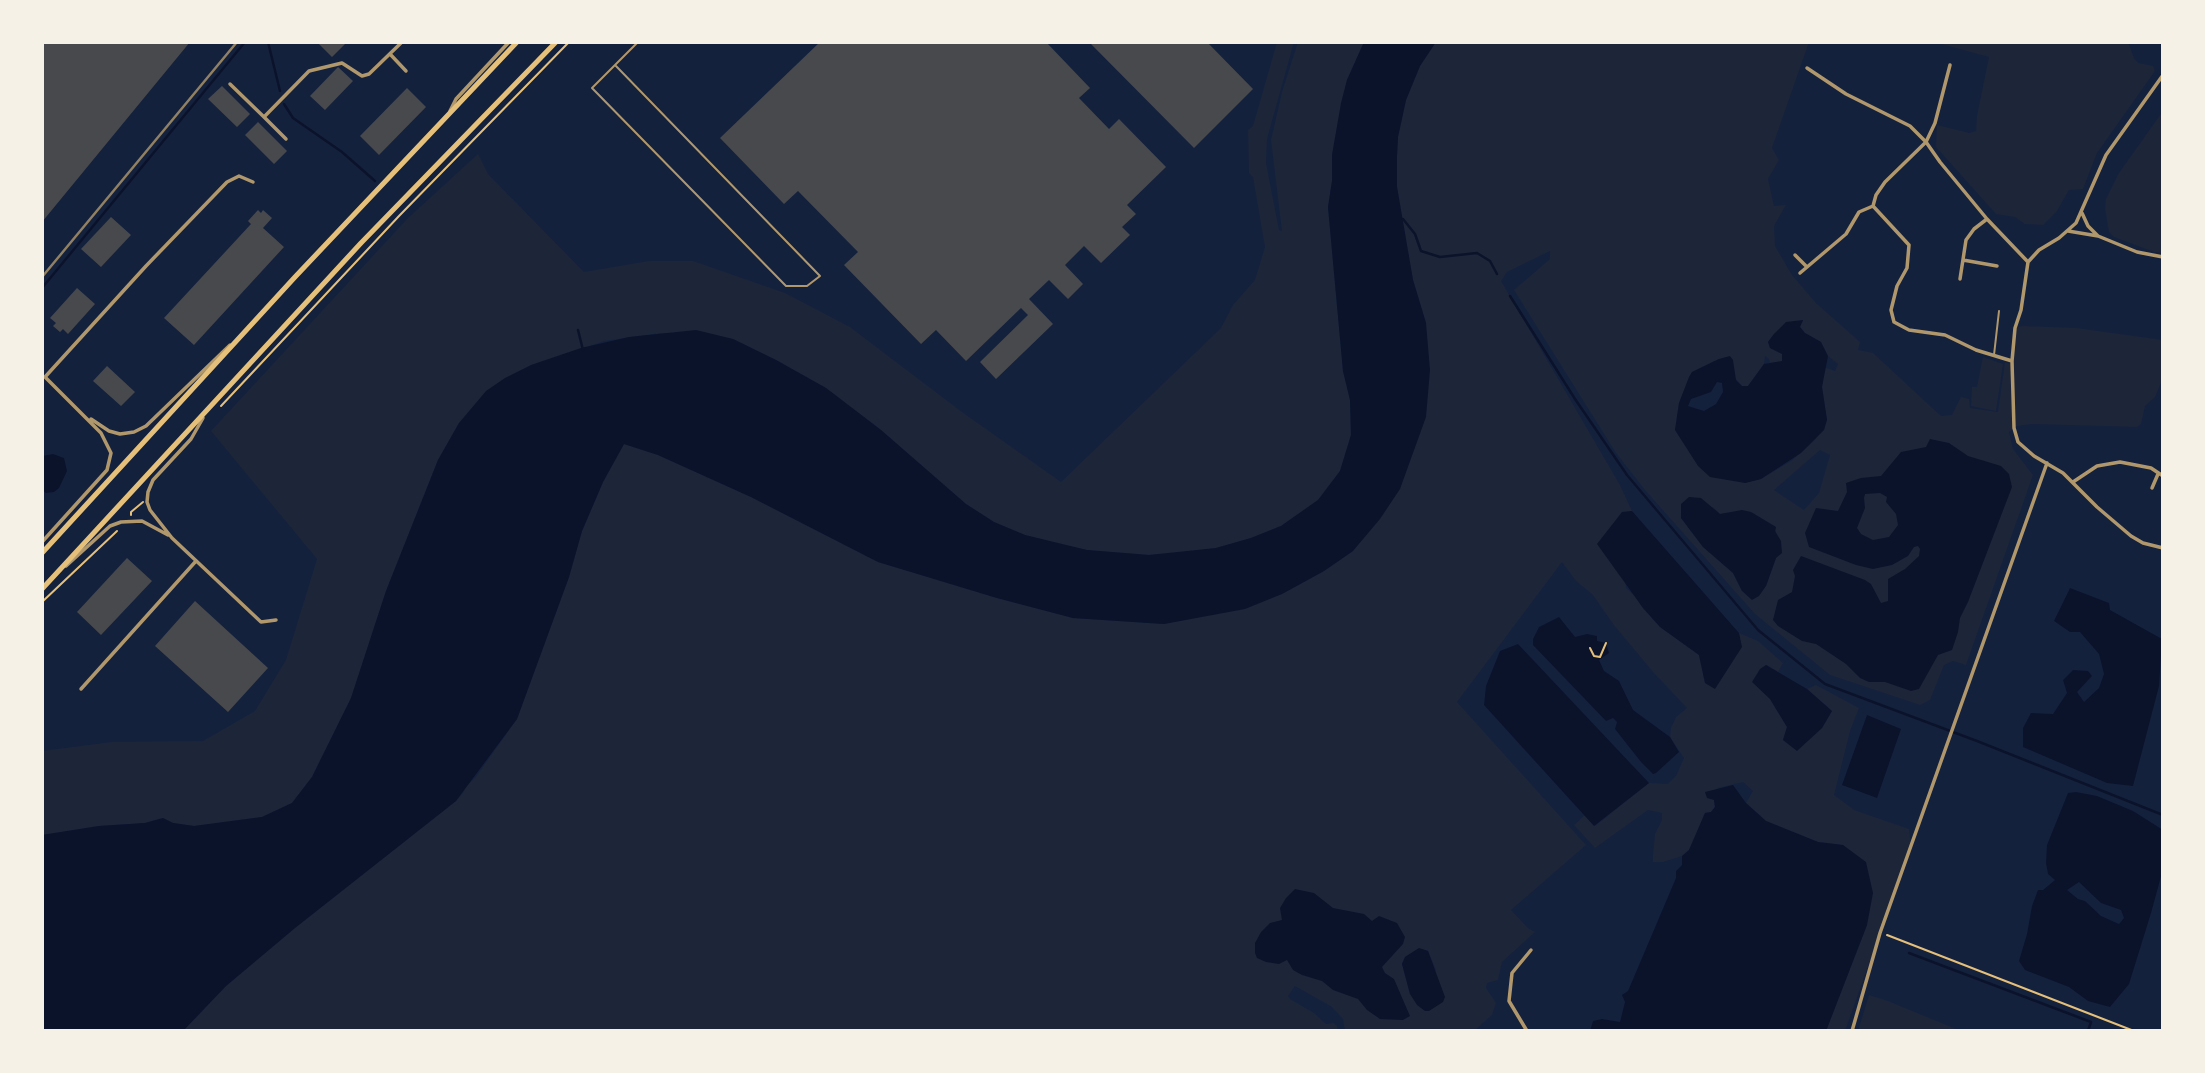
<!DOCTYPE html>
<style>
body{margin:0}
#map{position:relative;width:2205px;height:1073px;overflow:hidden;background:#14213d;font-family:Merriweather,serif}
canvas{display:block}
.frame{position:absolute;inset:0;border:44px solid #f6f1e7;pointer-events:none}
</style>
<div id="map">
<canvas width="2205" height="1073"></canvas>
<div class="frame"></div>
</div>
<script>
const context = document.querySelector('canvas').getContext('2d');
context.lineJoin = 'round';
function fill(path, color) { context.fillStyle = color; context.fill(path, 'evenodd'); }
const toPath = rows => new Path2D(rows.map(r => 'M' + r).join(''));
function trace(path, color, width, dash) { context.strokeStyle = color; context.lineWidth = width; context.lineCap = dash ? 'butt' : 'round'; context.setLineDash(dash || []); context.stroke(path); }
fill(toPath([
 [1277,42,1294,42,1267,139,1266,163,1279,230,1282,231,1271,140,1282,92,1298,42,1364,42,1347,80,1332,155,1332,181,1328,207,1343,371,1350,400,1351,435,1340,471,1318,500,1281,526,1251,538,1216,548,1181,553,1149,555,1087,550,1062,545,1025,535,994,522,966,504,881,430,826,388,776,360,733,339,661,333,604,341,556,358,459,423,438,460,386,591,351,698,312,777,292,803,262,817,194,826,173,823,163,818,145,823,99,826,42,835,42,751,112,742,203,741,255,711,286,660,317,559,211,431,408,218,478,154,488,174,584,272,649,261,693,261,785,293,850,327,962,412,1061,482,1221,328,1233,305,1255,280,1265,247,1253,177,1249,173,1248,130,1253,126],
 [1436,42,1809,42,1772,148,1779,160,1768,179,1774,206,1786,205,1774,226,1775,246,1792,275,1816,303,1860,342,1858,350,1873,353,1941,416,1952,415,1961,397,1969,399,1970,408,1998,412,2005,362,2011,364,2015,328,2022,326,2076,328,2163,340,2163,378,2155,397,2145,406,2141,424,2137,427,2032,424,2017,426,2009,432,2013,449,2033,475,1966,665,1953,661,1944,665,1930,700,1920,705,1830,675,1755,614,1645,490,1616,453,1514,290,1550,259,1550,251,1507,272,1501,281,1620,485,1632,511,1622,513,1626,588,1636,597,1643,608,1660,627,1699,655,1705,683,1715,688,1741,647,1739,633,1758,641,1783,663,1778,672,1767,665,1753,682,1770,699,1787,727,1783,740,1797,750,1822,728,1832,711,1807,689,1816,685,1859,708,1850,731,1834,795,1854,810,1909,829,1911,846,1845,1031,1826,1031,1867,925,1843,845,1818,842,1766,821,1746,803,1753,791,1743,782,1718,788,1714,800,1715,807,1711,812,1705,813,1689,850,1682,856,1663,862,1653,862,1653,855,1655,834,1662,820,1662,813,1648,810,1595,848,1574,825,1585,815,1595,826,1649,783,1668,784,1676,776,1684,758,1670,737,1671,728,1676,717,1687,708,1653,672,1613,624,1593,595,1576,581,1562,562,1457,702,1586,845,1511,910,1528,928,1535,932,1502,962,1498,980,1487,983,1486,988,1496,1003,1492,1015,1474,1031,1345,1031,1343,1019,1332,1007,1295,986,1288,996,1290,999,1314,1013,1326,1024,1333,1023,1337,1026,1338,1031,183,1031,226,986,295,928,456,801,463,793,466,786,475,778,517,719,569,577,582,531,603,482,624,444,658,455,751,497,878,562,997,598,1073,618,1164,624,1188,619,1282,594,1324,571,1353,551,1426,323,1413,280,1397,187,1397,156,1398,137,1406,100,1420,66],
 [1803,320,1800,327,1805,333,1821,342,1828,356,1838,364,1835,371,1824,367,1822,387,1827,420,1815,440,1791,461,1761,479,1745,483,1686,446,1675,430,1679,403,1692,372,1719,359,1742,386,1748,386,1764,364,1765,356,1769,359,1770,363,1782,362,1782,354,1770,348,1768,342,1774,334],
 [1820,450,1830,455,1819,493,1804,510,1774,490],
 [1713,507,1720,514,1751,512,1776,527,1776,558,1766,586,1742,591,1733,573,1703,547,1681,518],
 [1419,949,1428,951,1436,970,1410,994,1402,964,1405,957],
 [1934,42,2128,42,2134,58,2138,63,2153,66,2155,71,2097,153,2083,189,2069,190,2057,211,2043,225,2025,224,2015,217,1996,214,1936,147,1937,125,1969,133,1976,131,1977,116,1989,57],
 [2163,111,2163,253,2154,252,2114,237,2109,232,2105,208,2106,199,2119,173],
 [1983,357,2003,364,1996,411,1971,406,1972,387,1977,387],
 [1869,995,1888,1001,1961,1031,1858,1031]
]), '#1d2539');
fill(toPath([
 [1364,42,1436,42,1420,66,1406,100,1398,137,1397,156,1397,187,1413,280,1426,323,1430,370,1426,417,1400,489,1380,519,1353,551,1324,571,1282,594,1245,609,1164,624,1073,618,997,598,878,562,751,497,658,455,624,444,603,482,582,531,569,577,517,719,456,801,295,928,226,986,183,1031,42,1031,42,835,99,826,145,823,163,818,173,823,194,826,262,817,292,803,312,777,351,698,386,591,438,460,459,423,486,391,505,378,531,365,581,348,629,337,696,330,733,339,776,360,826,388,881,430,966,504,994,522,1025,535,1087,550,1149,555,1216,548,1251,538,1281,526,1318,500,1340,471,1351,435,1350,400,1343,371,1328,207,1332,181,1332,155,1341,103,1347,80],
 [1803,320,1800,327,1805,333,1821,342,1828,356,1822,387,1827,420,1824,430,1801,453,1761,479,1745,483,1710,477,1698,466,1675,430,1679,403,1689,377,1692,372,1719,359,1730,356,1733,360,1736,380,1742,386,1748,386,1764,364,1782,361,1782,354,1770,348,1768,342,1774,334,1786,322],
 [1717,382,1722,383,1723,392,1716,404,1704,411,1688,406,1691,399,1711,392],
 [1930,439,1949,443,1968,456,2001,466,2009,474,2012,487,1968,602,1960,618,1958,632,1952,650,1938,655,1919,689,1911,691,1885,682,1869,682,1860,678,1846,664,1816,644,1802,641,1778,626,1773,620,1778,600,1792,592,1795,576,1793,570,1801,556,1865,580,1871,584,1881,603,1888,601,1888,579,1905,569,1919,556,1920,549,1918,546,1914,547,1908,556,1892,565,1873,569,1856,565,1809,547,1805,533,1816,508,1838,511,1847,492,1846,483,1861,478,1881,476,1901,452,1926,447],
 [1880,493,1887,497,1886,502,1896,514,1898,525,1889,537,1873,540,1861,534,1857,528,1865,508,1864,498,1865,494],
 [53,454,64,458,67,471,59,488,54,492,46,493,42,490,42,456],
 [1689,497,1701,498,1720,514,1742,510,1751,512,1776,527,1775,531,1781,541,1782,553,1776,558,1766,586,1759,596,1752,600,1742,591,1733,573,1703,547,1681,518,1681,504],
 [1632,511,1739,633,1742,647,1715,689,1705,683,1699,655,1660,627,1643,608,1597,544,1622,512],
 [2070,588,2109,603,2110,610,2162,639,2159,686,2133,786,2107,783,2023,747,2023,728,2031,713,2053,714,2067,693,2063,680,2073,670,2088,671,2092,676,2077,692,2084,702,2099,688,2104,674,2099,654,2080,632,2070,632,2054,621],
 [1559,617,1575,637,1587,634,1597,636,1597,641,1606,643,1609,653,1599,660,1604,671,1619,681,1633,710,1670,737,1679,752,1656,773,1653,774,1641,762,1615,729,1617,722,1613,718,1606,721,1533,645,1533,639,1539,627],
 [1518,644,1649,783,1594,826,1484,705,1486,686,1500,651],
 [1766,665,1807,689,1832,711,1822,728,1797,751,1783,740,1787,727,1770,699,1752,682,1760,669],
 [1867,715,1901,729,1877,798,1842,785],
 [1733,785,1746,803,1766,821,1818,842,1843,845,1866,862,1873,893,1867,925,1826,1031,1590,1031,1593,1021,1602,1019,1620,1022,1625,1002,1622,995,1628,991,1676,878,1676,871,1682,865,1682,856,1689,850,1705,813,1711,812,1715,807,1714,800,1707,798,1705,792],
 [2076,792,2097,796,2133,811,2163,830,2163,869,2151,913,2129,984,2110,1007,2088,1001,2069,987,2025,970,2019,961,2027,934,2032,906,2038,890,2043,890,2055,880,2048,874,2046,863,2047,845,2068,793],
 [2079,882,2101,903,2121,910,2124,918,2119,924,2101,916,2085,901,2078,899,2067,890],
 [1295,889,1314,893,1333,908,1364,914,1372,921,1379,916,1397,923,1405,937,1403,944,1382,967,1385,973,1394,979,1410,1016,1403,1020,1380,1019,1367,1010,1358,999,1333,990,1322,981,1302,975,1293,970,1287,960,1279,964,1266,962,1257,958,1255,953,1255,943,1261,932,1270,923,1282,920,1280,908,1286,898],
 [1419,948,1428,951,1445,997,1443,1002,1429,1011,1425,1011,1417,1005,1410,994,1402,964,1405,957]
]), '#0b132b');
trace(toPath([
 [268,42,280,91],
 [284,104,293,118,342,152,375,181],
 [1403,219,1415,234,1421,251,1440,257,1477,253,1490,261,1497,274],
 [42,288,245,42],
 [1510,296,1575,399,1627,475,1758,630,1825,684,1977,741,2163,815],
 [578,330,583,350],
 [1909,953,2091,1022,2088,1031]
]), '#0b132b', 2.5);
fill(toPath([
 [42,42,190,42,42,222],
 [317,42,343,42,345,44,332,57],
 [820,42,1046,42,1090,88,1079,98,1109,129,1119,119,1166,167,1127,205,1136,214,1122,227,1130,235,1101,263,1084,246,1065,265,1083,284,1068,299,1049,280,1029,299,1053,324,996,379,980,362,1028,315,1021,308,966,361,936,330,921,344,844,265,858,252,798,191,784,204,720,138],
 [1089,42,1207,42,1253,89,1194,148],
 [338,67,353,81,325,110,310,96],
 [222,86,250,114,237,127,208,99],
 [407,88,426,107,379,155,360,136],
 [258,122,287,151,274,164,245,135],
 [258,210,261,213,263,210,272,218,263,228,284,247,194,345,164,318,251,224,248,221],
 [111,217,131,235,101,267,81,249],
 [77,288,95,304,68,334,63,329,60,332,53,326,56,323,50,318],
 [107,366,135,392,121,406,93,381],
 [127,558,152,581,101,635,77,612],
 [195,601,268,668,228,712,155,646]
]), '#48494c');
trace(toPath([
 [221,406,399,216,569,42],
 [131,515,131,512,143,502],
 [42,602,117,531],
 [1590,648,1594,656,1600,657,1606,643],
 [1887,935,2134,1031]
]), '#e5c07b', 2);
trace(toPath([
 [615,65,820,276,807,286,786,286,592,88,638,42],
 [1994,355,1999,311]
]), '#b1986c', 2);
trace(toPath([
 [390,54,406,71],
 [1807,68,1846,94,1910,126,1926,142,1940,162,1987,219,2028,262],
 [2163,75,2106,155,2076,223,2059,238,2039,250,2028,262,2021,310,2015,328,2012,361,2014,428,2018,442,2034,456,2063,473,2097,507,2131,536,2143,543,2163,548],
 [230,84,264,117],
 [450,111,456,99,509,42],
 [286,139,264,117,309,71,342,63,362,76,369,74,402,42],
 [1873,206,1909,245,1907,268,1897,286,1891,310,1894,322,1909,330,1945,335,1976,350,2012,361],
 [1873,206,1876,195,1885,182,1926,142,1935,123,1950,65],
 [2068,231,2098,236,2088,226,2082,213],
 [2098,236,2137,252,2163,257],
 [1795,255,1806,266],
 [1963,260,1997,266],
 [1800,273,1846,234,1859,212,1873,206],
 [1960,279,1966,240,1974,229,1987,219],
 [203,418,191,439,153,480,148,492,147,502,150,510,172,538,261,622,276,620],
 [91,419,109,431,120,434,134,432,146,426,230,345],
 [2073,482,2097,466,2120,462,2151,468,2163,476],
 [2152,488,2158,474],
 [42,542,107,470,111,453,101,433,45,377,146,266,227,182,239,176,253,182],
 [66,566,110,526,121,522,142,521,168,535],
 [81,689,196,561],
 [1527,1031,1509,1001,1512,973,1531,950],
 [1852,1031,1880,933,2047,463]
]), '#b1986c', 3.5);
trace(toPath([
 [42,553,295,277,517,42],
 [42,589,361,243,556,42]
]), '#e5c07b', 5);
trace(toPath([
 [42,277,237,42]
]), '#918062', 2.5);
</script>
